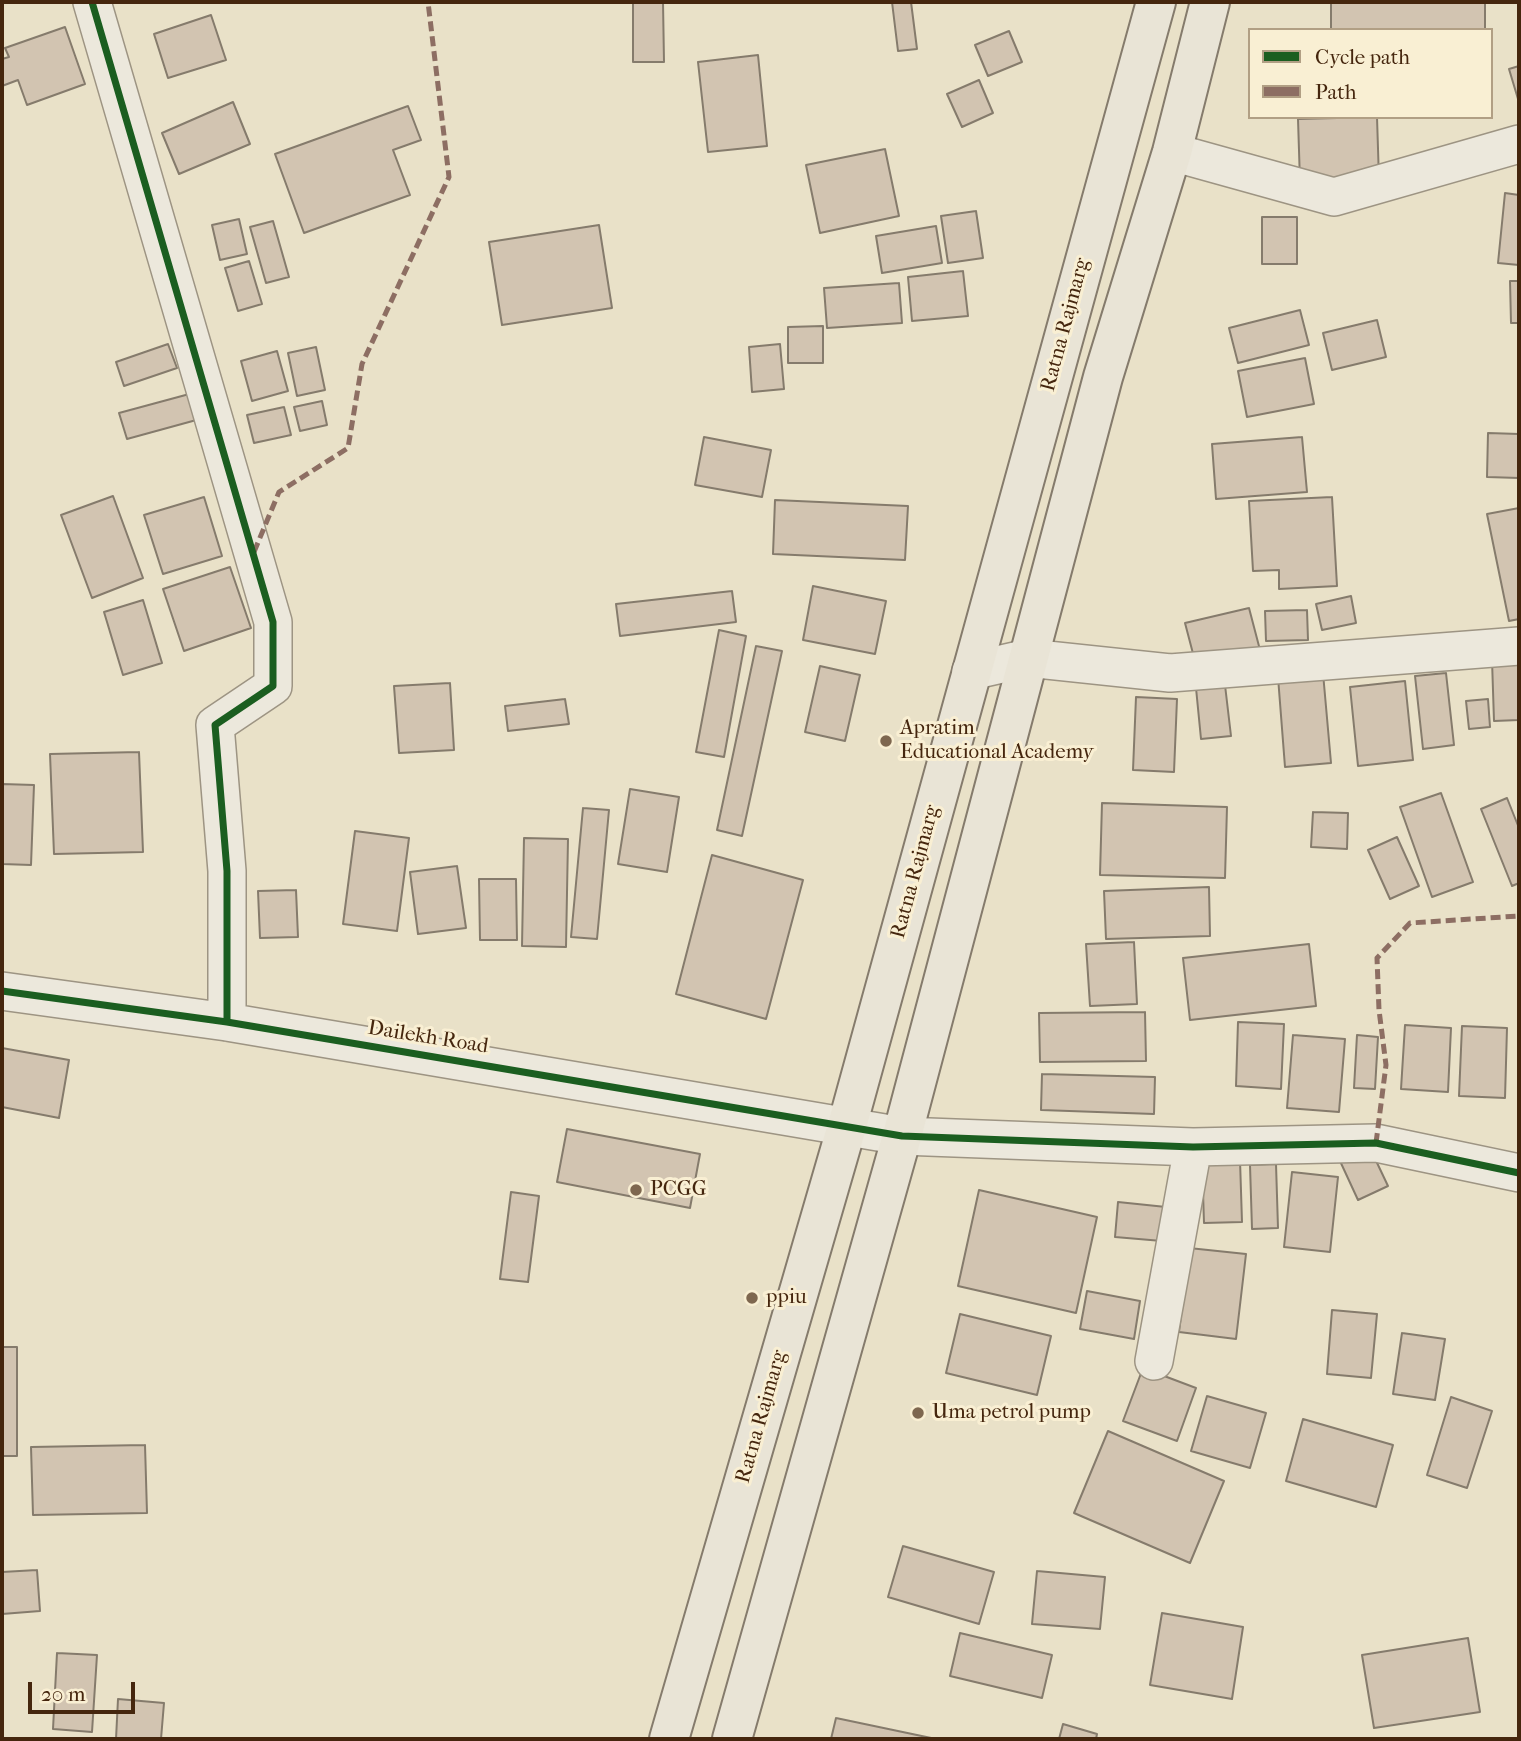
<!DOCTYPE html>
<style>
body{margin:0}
#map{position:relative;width:1521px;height:1741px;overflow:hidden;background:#e9e1c8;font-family:"IM FELL French Canon",serif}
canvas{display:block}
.frame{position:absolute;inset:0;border:4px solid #45260e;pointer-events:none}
.legend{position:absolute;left:1248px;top:28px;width:245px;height:91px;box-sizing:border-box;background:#f9efd3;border:2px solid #b19f84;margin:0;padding:9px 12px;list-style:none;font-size:21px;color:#45260e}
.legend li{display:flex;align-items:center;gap:14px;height:35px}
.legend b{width:35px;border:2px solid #b19f84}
.scale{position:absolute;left:28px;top:1682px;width:107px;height:32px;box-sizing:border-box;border:4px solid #45260e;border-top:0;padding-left:9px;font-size:21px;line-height:24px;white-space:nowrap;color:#45260e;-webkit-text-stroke:5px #f9efd3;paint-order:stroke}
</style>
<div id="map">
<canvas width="1521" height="1741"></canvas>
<div class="frame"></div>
<ul class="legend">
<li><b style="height:9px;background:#1b5e20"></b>Cycle path</li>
<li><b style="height:9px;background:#8d6e63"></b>Path</li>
</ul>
<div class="scale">20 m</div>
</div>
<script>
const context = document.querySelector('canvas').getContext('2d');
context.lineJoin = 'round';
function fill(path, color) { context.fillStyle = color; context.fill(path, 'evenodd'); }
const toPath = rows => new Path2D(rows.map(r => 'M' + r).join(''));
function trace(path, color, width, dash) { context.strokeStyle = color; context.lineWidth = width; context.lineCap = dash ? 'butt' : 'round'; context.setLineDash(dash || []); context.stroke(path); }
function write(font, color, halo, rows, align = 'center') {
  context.font = font + ' "IM FELL French Canon",serif'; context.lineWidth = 6; context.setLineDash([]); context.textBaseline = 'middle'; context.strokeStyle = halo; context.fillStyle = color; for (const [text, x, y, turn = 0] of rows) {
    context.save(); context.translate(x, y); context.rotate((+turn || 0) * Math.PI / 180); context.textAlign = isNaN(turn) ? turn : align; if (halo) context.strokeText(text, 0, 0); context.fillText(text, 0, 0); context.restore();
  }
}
const building = toPath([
 [633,2,663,2,664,62,633,62,633,2],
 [892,2,911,2,917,49,898,51,892,2],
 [1331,2,1485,2,1485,30,1331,30,1331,2],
 [211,15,226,60,168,78,154,34,211,15],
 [65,27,85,84,27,105,18,80,2,86,2,59,9,57,5,48,65,27],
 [1009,31,1022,62,988,76,975,45,1009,31],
 [758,55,767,146,708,152,698,62,758,55],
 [1519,66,1519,99,1518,99,1509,69,1519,66],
 [979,80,993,113,962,127,947,94,979,80],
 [233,102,250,144,179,174,162,133,233,102],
 [408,106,421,140,393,150,410,195,304,233,275,154,408,106],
 [1377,117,1379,180,1300,182,1298,119,1377,117],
 [885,149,899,216,820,233,806,165,885,149],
 [1505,193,1519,195,1519,265,1498,263,1505,193],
 [976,211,983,258,948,263,941,216,976,211],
 [1262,217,1297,217,1297,264,1262,264,1262,217],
 [239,219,247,254,220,260,212,225,239,219],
 [273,221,289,277,266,283,250,227,273,221],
 [599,225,612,308,502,325,489,242,599,225],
 [936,226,942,263,882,273,876,236,936,226],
 [249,261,262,304,238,311,225,268,249,261],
 [963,271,968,316,912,321,908,277,963,271],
 [1510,281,1519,281,1519,323,1511,323,1510,281],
 [899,283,902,323,827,328,824,288,899,283],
 [1300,310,1309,345,1238,363,1229,328,1300,310],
 [1377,320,1386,357,1332,370,1323,333,1377,320],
 [823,326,823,363,788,363,788,327,823,326],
 [168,344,177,368,124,386,116,362,168,344],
 [780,344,784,389,752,392,749,347,780,344],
 [316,347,325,390,297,396,288,353,316,347],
 [277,351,288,391,252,401,241,361,277,351],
 [1305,358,1314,404,1247,417,1238,371,1305,358],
 [193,393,200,419,127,439,119,413,193,393],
 [322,401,327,425,300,431,294,407,322,401],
 [284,407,291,435,254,443,247,415,284,407],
 [1488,433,1519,434,1519,478,1487,477,1488,433],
 [704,437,771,450,762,497,695,485,704,437],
 [1302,437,1307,492,1216,499,1212,444,1302,437],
 [113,496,143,578,92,598,61,515,113,496],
 [204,497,222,556,163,574,144,515,204,497],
 [1332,497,1337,586,1279,589,1279,570,1253,571,1249,501,1332,497],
 [775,500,908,506,905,560,773,554,775,500],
 [1519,508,1519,619,1509,621,1487,514,1519,508],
 [230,567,251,628,184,651,163,589,230,567],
 [813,586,886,601,875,654,803,640,813,586],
 [732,591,736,622,620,636,616,604,732,591],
 [1351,596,1356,623,1322,630,1316,604,1351,596],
 [143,600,162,663,123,675,104,612,143,600],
 [1249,608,1260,650,1196,665,1185,623,1249,608],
 [1307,610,1308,640,1266,641,1265,611,1307,610],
 [719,630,746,636,724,757,696,752,719,630],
 [756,646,782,651,742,836,717,830,756,646],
 [1519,659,1519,720,1494,721,1492,660,1519,659],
 [820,666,860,675,845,741,805,732,820,666],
 [1323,673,1331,763,1285,767,1278,677,1323,673],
 [1446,673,1454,745,1423,749,1415,676,1446,673],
 [1405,681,1413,760,1358,766,1350,687,1405,681],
 [450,683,454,750,399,753,394,686,450,683],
 [1225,685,1231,736,1201,739,1196,688,1225,685],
 [1136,697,1177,699,1174,772,1133,770,1136,697],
 [565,699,569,724,508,731,505,706,565,699],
 [1488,699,1490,727,1469,729,1466,701,1488,699],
 [139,752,143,852,54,854,50,754,139,752],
 [2,784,34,785,31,865,2,864,2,784],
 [630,789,679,797,667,872,618,864,630,789],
 [1441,793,1473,882,1432,897,1400,807,1441,793],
 [1507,798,1519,828,1519,883,1512,886,1481,809,1507,798],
 [1102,803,1227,807,1225,878,1100,875,1102,803],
 [583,808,609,810,597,939,571,937,583,808],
 [1313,812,1348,813,1347,849,1311,847,1313,812],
 [355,831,409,838,397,931,343,924,355,831],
 [1397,837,1419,886,1390,899,1368,850,1397,837],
 [524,838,568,839,566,947,522,946,524,838],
 [712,855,803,880,766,1019,676,994,712,855],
 [457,866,466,928,418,934,410,872,457,866],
 [479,879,516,879,517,940,480,940,479,879],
 [1209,887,1210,936,1106,939,1104,891,1209,887],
 [296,890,298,937,260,938,258,891,296,890],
 [1134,942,1137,1004,1090,1006,1086,944,1134,942],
 [1309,944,1316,1006,1190,1020,1183,958,1309,944],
 [1145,1012,1146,1061,1040,1062,1039,1013,1145,1012],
 [1238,1022,1284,1024,1281,1089,1236,1086,1238,1022],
 [1405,1025,1451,1028,1448,1092,1401,1089,1405,1025],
 [1462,1026,1507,1028,1505,1098,1459,1096,1462,1026],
 [1293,1035,1345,1039,1339,1112,1287,1108,1293,1035],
 [1357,1035,1378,1037,1375,1089,1354,1088,1357,1035],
 [2,1048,69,1060,59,1118,2,1107,2,1048],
 [1042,1074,1155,1077,1154,1114,1041,1110,1042,1074],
 [567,1129,700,1154,690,1208,557,1182,567,1129],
 [1370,1148,1388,1186,1358,1200,1340,1161,1370,1148],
 [1240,1160,1242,1222,1204,1223,1202,1161,1240,1160],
 [1276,1164,1278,1228,1252,1229,1250,1165,1276,1164],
 [1292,1172,1338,1177,1330,1252,1284,1247,1292,1172],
 [979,1190,1097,1217,1076,1313,958,1286,979,1190],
 [511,1192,539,1196,528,1282,500,1279,511,1192],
 [1118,1202,1166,1207,1162,1241,1115,1237,1118,1202],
 [1189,1248,1246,1254,1236,1339,1179,1332,1189,1248],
 [1087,1291,1140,1301,1134,1339,1080,1329,1087,1291],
 [1332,1310,1377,1314,1371,1378,1327,1374,1332,1310],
 [960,1314,1051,1336,1037,1395,946,1373,960,1314],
 [1402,1333,1445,1339,1435,1400,1393,1394,1402,1333],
 [2,1347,17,1347,17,1456,2,1456,2,1347],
 [1143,1368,1196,1388,1177,1441,1123,1421,1143,1368],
 [1207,1396,1266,1413,1250,1468,1191,1451,1207,1396],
 [1451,1397,1492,1411,1467,1488,1427,1475,1451,1397],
 [1303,1419,1393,1445,1376,1507,1286,1481,1303,1419],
 [1108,1431,1224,1481,1190,1563,1074,1513,1108,1431],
 [145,1445,147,1513,33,1515,31,1447,145,1445],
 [903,1546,994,1572,979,1624,888,1597,903,1546],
 [37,1570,40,1611,2,1614,2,1572,37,1570],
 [1037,1571,1105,1577,1100,1629,1032,1624,1037,1571],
 [1162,1613,1243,1627,1232,1699,1150,1685,1162,1613],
 [960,1633,1052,1655,1042,1698,950,1676,960,1633],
 [1468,1638,1480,1712,1374,1728,1362,1655,1468,1638],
 [57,1653,97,1655,92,1732,53,1729,57,1653],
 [118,1699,164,1703,161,1739,116,1739,118,1699],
 [836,1718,936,1739,831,1739,836,1718],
 [1063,1724,1097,1734,1096,1739,1059,1739,1063,1724]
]);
fill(building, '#d2c4b1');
trace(building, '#857b6c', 2);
const minor = toPath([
 [92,2,273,622,273,686,215,725,227,871,227,1022],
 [1172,152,1334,197,1519,144],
 [971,671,1028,658,1170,673,1519,646],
 [2,991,227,1022,902,1136,1193,1147,1376,1143,1519,1173],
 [1154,1361,1193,1147]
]);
const primary = toPath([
 [669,1739,847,1126,1156,2],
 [732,1739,902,1136,1103,377,1172,152,1210,2]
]);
trace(minor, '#9d9483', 40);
trace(primary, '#857b6c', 42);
trace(minor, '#ece8dc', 37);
trace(primary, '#e9e4d6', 38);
trace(toPath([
 [254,552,279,492,348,448,362,364,449,177,428,2],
 [1376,1143,1386,1065,1379,1010,1377,958,1410,923,1519,916]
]), '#8d6e63', 5, [10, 5]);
trace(toPath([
 [92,2,273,622,273,686,215,725,227,871,227,1022],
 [2,991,227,1022,902,1136,1193,1147,1376,1143,1519,1173]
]), '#1b5e20', 7);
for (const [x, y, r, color] of [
 [886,741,7,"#7e674f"],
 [636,1190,7,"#7e674f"],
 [752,1298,7,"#7e674f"],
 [918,1413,7,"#7e674f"]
]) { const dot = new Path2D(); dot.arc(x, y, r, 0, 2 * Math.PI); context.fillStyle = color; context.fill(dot); trace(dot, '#f9efd3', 2.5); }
write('21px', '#45260e', '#f9efd3', [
 ["Ratna Rajmarg",1066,325,-75],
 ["Ratna Rajmarg",916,872,-75],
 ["Dailekh Road",428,1038,9],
 ["Ratna Rajmarg",762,1417,-74]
]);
write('21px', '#45260e', '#f9efd3', [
 ["Apratim",900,729],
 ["Educational Academy",900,753],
 ["PCGG",650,1190],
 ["ppiu",766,1298],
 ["Uma petrol pump",932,1413]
], 'left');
</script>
